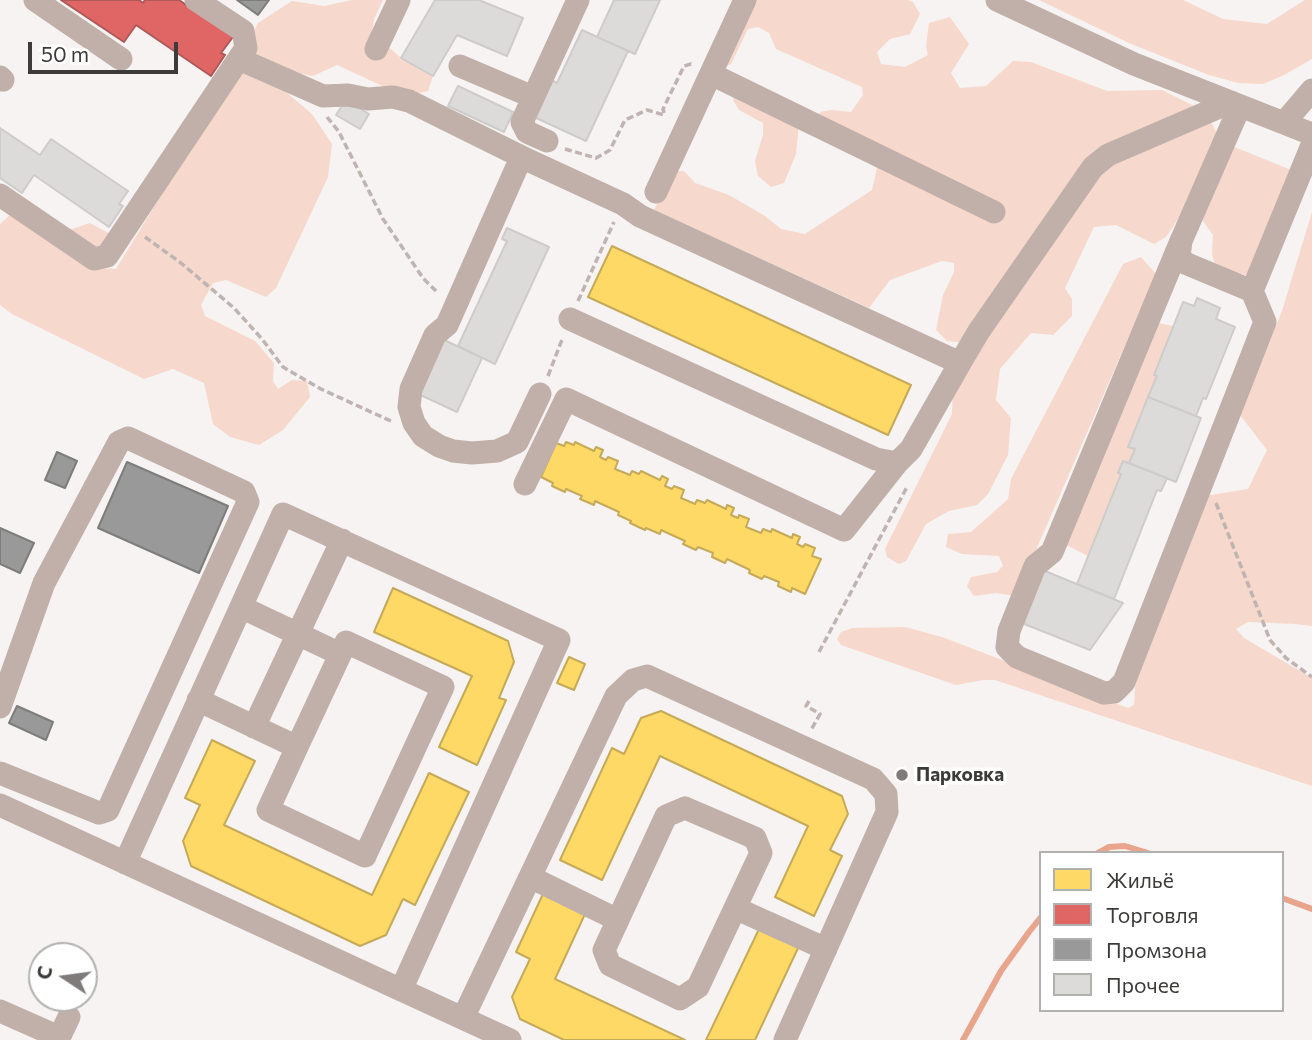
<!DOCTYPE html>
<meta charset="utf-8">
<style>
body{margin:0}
#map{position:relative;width:1312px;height:1040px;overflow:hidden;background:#f6f3f2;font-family:Commissioner,sans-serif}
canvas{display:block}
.legend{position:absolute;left:1039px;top:851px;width:245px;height:161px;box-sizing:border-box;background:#fff;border:2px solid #b1b1b0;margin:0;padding:9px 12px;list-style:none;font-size:21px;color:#3d3b3a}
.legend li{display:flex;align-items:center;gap:14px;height:35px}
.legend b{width:35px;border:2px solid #b1b1b0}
.north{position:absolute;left:28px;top:942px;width:70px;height:70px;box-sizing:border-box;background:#fff;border:2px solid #b1b1b0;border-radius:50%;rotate:283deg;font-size:19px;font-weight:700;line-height:28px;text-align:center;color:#3d3b3a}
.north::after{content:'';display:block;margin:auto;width:24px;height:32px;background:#7e7b7a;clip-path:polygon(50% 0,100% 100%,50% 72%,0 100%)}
.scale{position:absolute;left:28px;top:42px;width:150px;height:32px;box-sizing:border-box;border:4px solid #3d3b3a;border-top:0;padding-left:9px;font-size:21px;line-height:24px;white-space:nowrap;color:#3d3b3a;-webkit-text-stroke:5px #fff;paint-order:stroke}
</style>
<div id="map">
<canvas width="1312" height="1040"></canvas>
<ul class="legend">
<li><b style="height:19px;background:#ffd966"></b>Жильё</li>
<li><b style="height:19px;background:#e06666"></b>Торговля</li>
<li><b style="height:19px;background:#999"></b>Промзона</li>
<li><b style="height:19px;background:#dddbda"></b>Прочее</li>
</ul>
<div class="north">С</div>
<div class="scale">50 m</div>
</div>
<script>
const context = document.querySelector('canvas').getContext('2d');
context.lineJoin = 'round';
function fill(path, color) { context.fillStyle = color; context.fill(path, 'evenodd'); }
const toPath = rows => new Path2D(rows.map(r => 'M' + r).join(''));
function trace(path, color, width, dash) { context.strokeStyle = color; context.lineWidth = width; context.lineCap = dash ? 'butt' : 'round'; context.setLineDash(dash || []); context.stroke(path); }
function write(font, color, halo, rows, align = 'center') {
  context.font = font + ' Commissioner,sans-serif'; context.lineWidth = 7; context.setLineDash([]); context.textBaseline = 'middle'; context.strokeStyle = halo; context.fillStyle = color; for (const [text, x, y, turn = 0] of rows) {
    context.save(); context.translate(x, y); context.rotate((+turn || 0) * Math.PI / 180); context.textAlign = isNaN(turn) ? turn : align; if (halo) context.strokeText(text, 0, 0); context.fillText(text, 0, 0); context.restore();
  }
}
fill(toPath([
 [352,0,383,0,374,19,372,32,401,58,433,76,428,91,404,96,337,65,313,76,284,71,280,87,312,114,332,144,328,177,276,288,266,297,226,280,213,283,201,305,205,316,255,341,274,363,273,381,278,389,292,380,307,381,310,397,283,430,259,445,230,437,213,424,204,383,173,369,144,379,12,314,0,305,0,224,11,214,66,231,90,223,114,236,100,268,116,269,222,96,258,23,292,1,324,6],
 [755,0,908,0,913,2,920,14,910,34,890,39,877,52,881,64,905,67,928,55,926,46,929,23,950,17,969,44,951,73,960,88,986,86,1013,61,1031,62,1107,91,1162,90,1206,112,1217,134,1194,195,1166,237,1154,244,1116,225,1094,227,1065,288,1072,299,1072,316,1053,335,1031,333,1000,369,996,400,1011,418,1008,455,988,494,977,505,949,511,926,524,906,561,899,564,887,557,885,549,952,414,953,378,967,343,947,341,936,330,943,295,954,272,954,263,942,261,890,280,869,308,654,210,673,171,684,171,695,183,729,195,765,216,781,229,805,234,872,190,879,159,819,126,820,112,831,110,851,112,863,95,862,87,776,49,769,33,758,27,748,29,731,64,727,66],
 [1039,0,1183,0,1223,19,1267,24,1305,0,1312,0,1312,59,1284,75,1263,84,1238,83,1209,75,1129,43],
 [735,94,799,124,796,154,784,183,771,187,758,176,755,161,763,135,763,123,739,110,733,100],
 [1232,146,1296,172,1254,269,1246,275,1227,271,1215,264,1212,255,1213,235,1201,218],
 [1312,212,1312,626,1296,624,1248,622,1236,629,1244,638,1312,678,1312,786,995,680,983,680,956,685,841,645,837,639,841,632,852,628,905,627,942,637,1128,708,1134,705,1136,672,1198,497,1248,489,1267,450,1240,415,1282,311],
 [1141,257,1156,274,1016,596,996,593,974,596,967,586,971,577,997,572,1003,566,999,556,962,554,946,547,948,534,971,532,1008,499,1011,479,1123,264],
 [1158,323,1173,326,1154,374,1157,376,1129,446,1135,449,1129,463,1122,461,1118,473,1121,474,1088,556,1066,545]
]), '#f6d8cc');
const homes = toPath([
 [612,246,911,385,888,435,588,297,612,246],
 [566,442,574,445,575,442,594,451,596,447,603,450,600,457,606,460,608,457,618,461,615,469,630,475,632,471,639,474,641,471,660,480,662,476,668,479,665,486,672,489,674,486,684,490,681,498,695,504,697,500,705,503,707,500,726,509,727,505,734,508,731,515,738,518,739,515,749,519,746,527,761,533,763,529,771,532,772,529,792,538,793,534,800,537,797,544,803,547,805,544,815,548,812,556,821,559,805,594,792,588,791,592,778,586,779,582,764,576,762,579,749,573,750,570,727,559,725,563,712,557,713,553,698,547,696,550,683,544,685,541,661,530,660,534,646,528,645,530,630,523,631,521,618,515,619,512,595,501,594,505,580,499,582,496,566,489,565,492,552,486,553,483,541,477,556,443,564,446,566,442],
 [393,588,508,641,514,662,499,698,506,700,477,765,439,747,472,676,374,632,393,588],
 [569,657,585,664,574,690,557,683,569,657],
 [661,711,842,796,848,814,830,850,842,856,814,916,775,897,808,826,660,756,602,880,560,860,612,748,624,754,641,718,661,711],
 [212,740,255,761,224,825,372,895,429,773,469,792,415,905,403,899,386,935,360,946,191,866,183,841,200,805,185,798,212,740],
 [543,894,585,914,555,979,685,1040,564,1040,520,1019,512,997,530,959,516,952,543,894],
 [760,927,799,946,755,1040,706,1040,760,927]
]);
fill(homes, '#ffd966');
trace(homes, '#c5aa59', 2);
const shops = toPath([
 [61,0,139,0,143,3,145,0,179,0,233,37,221,53,225,55,211,76,136,25,124,42,61,0]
]);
fill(shops, '#e06666');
trace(shops, '#af5959', 2);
const industry = toPath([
 [237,0,269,0,258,15,237,0],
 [57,452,77,461,65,488,45,480,57,452],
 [127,462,228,506,199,573,98,528,127,462],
 [0,528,34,543,20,573,0,564,0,528],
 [17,706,53,722,46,740,9,723,17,706]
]);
fill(industry, '#999');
trace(industry, '#7d7d7c', 2);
trace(toPath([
 [1098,853,1109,847,1125,846,1148,853],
 [1282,898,1312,909],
 [963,1040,1001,971,1029,932,1041,917]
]), '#e9a58b', 6);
const building = toPath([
 [435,0,479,0,523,18,507,56,457,35,433,76,401,58,435,0],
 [614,0,660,0,635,54,597,37,614,0],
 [582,30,628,51,586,141,534,117,551,80,557,83,582,30],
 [458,86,513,112,504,132,448,106,458,86],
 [346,100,369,114,360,129,336,115,346,100],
 [0,128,40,155,51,139,128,191,119,204,123,206,109,227,34,175,22,193,0,178,0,128],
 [507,228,549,247,495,364,458,346,507,241,502,239,507,228],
 [1197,298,1220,308,1216,319,1235,327,1206,399,1203,398,1196,416,1148,397,1157,376,1154,375,1183,302,1194,306,1197,298],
 [440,338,482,358,457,412,414,392,440,338],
 [1148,397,1201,418,1176,482,1129,463,1135,449,1128,447,1148,397],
 [1123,461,1167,478,1161,491,1157,490,1114,599,1077,584,1121,474,1118,473,1123,461],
 [1040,569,1123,603,1090,650,1019,622,1040,569]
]);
fill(building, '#dddbda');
trace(building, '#cecccb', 2);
trace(toPath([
 [664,113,663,109,684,66,691,64,694,65],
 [327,117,339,132,383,219,423,278,438,293],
 [565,149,596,158,610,150,625,120,647,110,664,115],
 [145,237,181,263,234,308,262,339,283,367,321,389,393,422],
 [578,301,614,222],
 [548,376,563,337],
 [1216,503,1270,640,1286,658,1312,677],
 [819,652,907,487],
 [809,701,806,706,820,714,811,730]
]), '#bfb4b1', 3.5, [7, 3.5]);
trace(toPath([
 [35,0,121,59],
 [997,0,1134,64,1312,134],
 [376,49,399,0],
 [239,59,323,96,348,95,368,99,393,97,409,101,530,161],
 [460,66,533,97],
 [711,74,994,212],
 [0,77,3,80],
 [1284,123,1312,90],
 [547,141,527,132,522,122,578,0],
 [656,192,745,0],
 [0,195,94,259,107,256,246,48,243,31,196,0],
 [1181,241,1052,552,1035,566,1009,631,1007,647,1017,657,1104,693,1114,692,1124,682,1265,322,1252,291,1185,263,1179,256,1181,241,1240,106],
 [1252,291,1312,145],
 [570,319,876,459,897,463,911,449,960,363],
 [540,394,517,442,497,451,472,453,453,451,439,446,423,436,414,423,409,407,411,389,435,335,447,325,516,169,521,161,530,161,623,204,640,216,960,363,979,331,1093,167,1108,155,1231,102],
 [525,484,566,399,844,530,897,463],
 [241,607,340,654],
 [198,700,297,747,268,810,365,856,443,687,346,642,297,747],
 [0,707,44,583,119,442,128,438,244,492,248,502,108,810,99,813,0,773],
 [254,727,342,540],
 [0,805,510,1040],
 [685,808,755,838,761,853,698,987,680,999,610,965,604,950,666,816,685,808],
 [125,863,283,514,559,640,401,990],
 [530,877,618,920],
 [735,908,826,949],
 [0,1011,59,1037],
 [463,1018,616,696,633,680,647,676,873,779,886,794,887,812,785,1040],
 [58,1040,69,1017]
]), '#c0b0a9', 23);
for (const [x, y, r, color] of [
 [902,775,7,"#7e7b7a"]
]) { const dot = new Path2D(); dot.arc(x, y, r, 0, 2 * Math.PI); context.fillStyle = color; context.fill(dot); trace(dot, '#fff', 2.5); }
write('bold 19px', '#3d3b3a', '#fff', [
 ["Парковка",916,775]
], 'left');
</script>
